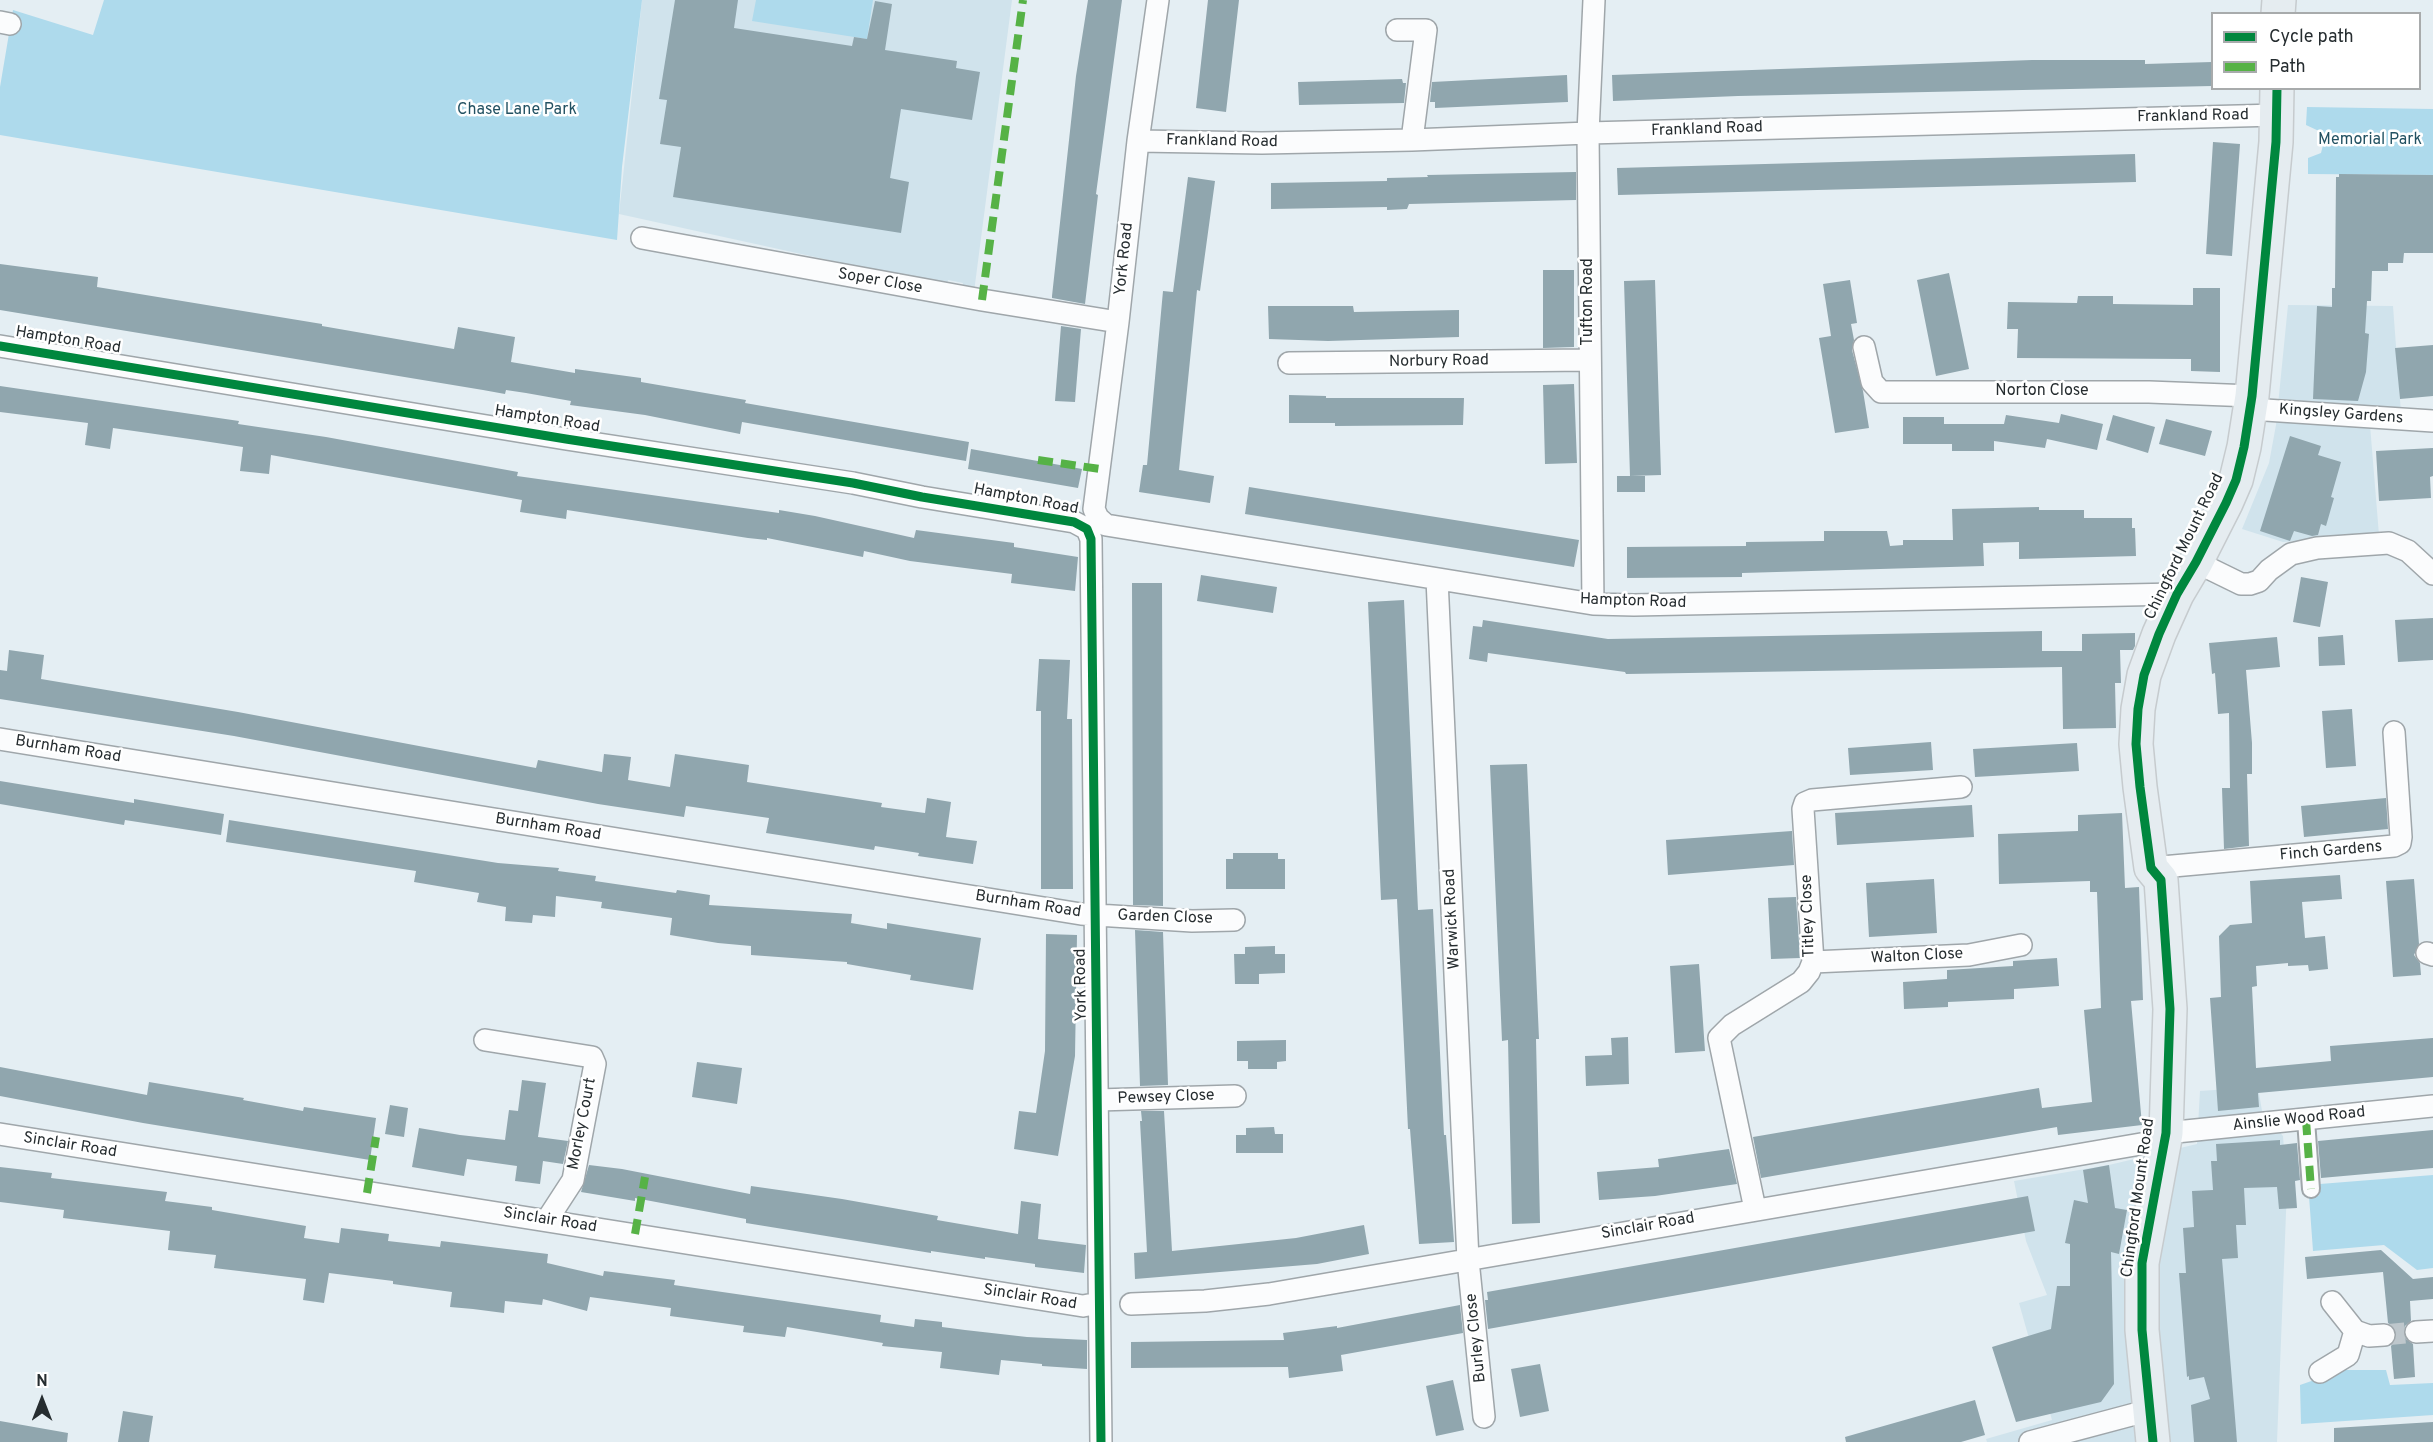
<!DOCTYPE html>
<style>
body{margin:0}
#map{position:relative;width:2433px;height:1442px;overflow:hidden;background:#e4eef3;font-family:Overpass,sans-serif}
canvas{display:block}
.legend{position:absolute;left:2211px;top:12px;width:210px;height:78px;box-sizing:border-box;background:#fff;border:2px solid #a8abac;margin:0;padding:8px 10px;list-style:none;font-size:18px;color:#262d30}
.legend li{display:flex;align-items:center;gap:12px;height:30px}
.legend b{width:30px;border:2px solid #a8abac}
.north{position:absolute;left:12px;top:1370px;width:60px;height:60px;-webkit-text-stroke:4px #fff;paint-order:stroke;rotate:0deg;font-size:16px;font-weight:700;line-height:24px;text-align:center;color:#262d30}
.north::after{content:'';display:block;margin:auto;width:21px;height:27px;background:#262d30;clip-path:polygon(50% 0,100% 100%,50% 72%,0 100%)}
</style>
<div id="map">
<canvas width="2433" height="1442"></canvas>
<ul class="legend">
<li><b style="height:8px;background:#00873e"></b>Cycle path</li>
<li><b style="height:8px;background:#56b246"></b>Path</li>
</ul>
<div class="north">N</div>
</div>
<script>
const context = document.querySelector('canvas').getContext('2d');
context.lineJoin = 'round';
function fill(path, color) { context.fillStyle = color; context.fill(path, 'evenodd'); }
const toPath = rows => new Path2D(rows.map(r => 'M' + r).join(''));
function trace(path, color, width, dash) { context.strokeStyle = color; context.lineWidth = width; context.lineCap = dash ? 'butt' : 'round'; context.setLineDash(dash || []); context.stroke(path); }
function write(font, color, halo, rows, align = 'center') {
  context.font = font + ' Overpass,sans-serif'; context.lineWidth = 5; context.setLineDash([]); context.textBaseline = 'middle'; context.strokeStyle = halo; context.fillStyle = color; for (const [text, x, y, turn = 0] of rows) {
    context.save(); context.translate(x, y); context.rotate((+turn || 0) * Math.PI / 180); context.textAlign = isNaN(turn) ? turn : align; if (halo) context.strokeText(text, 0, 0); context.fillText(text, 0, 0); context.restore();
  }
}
fill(toPath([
 [642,0,1012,0,974,292,962,289,963,283,948,280,947,286,619,214],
 [2288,305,2393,306,2401,413,2370,425,2379,535,2283,542,2242,529,2269,463,2276,425],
 [2258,1087,2262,1111,2283,1136,2287,1188,2277,1442,1987,1442,1986,1439,2052,1420,2019,1303,2047,1295,2026,1241,2014,1181,2109,1165,2197,1144,2200,1091]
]), '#d0e3ec');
fill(toPath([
 [104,0,642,0,622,167,617,240,0,135,0,87,13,10,93,35],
 [756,0,873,0,867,39,752,21],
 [2307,107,2433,109,2433,175,2308,174,2308,158,2321,153,2324,141,2321,132,2306,125],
 [2433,1175,2433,1268,2417,1270,2384,1245,2313,1251,2309,1196,2319,1196,2320,1184],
 [2343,1370,2386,1370,2390,1385,2433,1383,2433,1415,2301,1424,2300,1385]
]), '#aedaec');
fill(toPath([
 [675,0,738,0,734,28,852,46,854,37,867,39,875,1,892,4,885,50,957,61,956,68,980,72,972,120,901,109,890,178,909,182,901,233,673,197,681,147,660,144,667,100,659,99],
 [1088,0,1122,0,1096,194,1098,195,1085,304,1052,298,1052,296,1076,76],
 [1208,0,1239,0,1226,112,1196,108],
 [2032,60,2145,60,2145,64,2212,62,2212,86,1738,96,1613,101,1612,75],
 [1567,75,1568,102,1435,108,1435,102,1430,102,1432,82],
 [1402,79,1403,83,1406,83,1404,103,1299,105,1298,82],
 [2213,142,2240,144,2232,256,2206,254],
 [2135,154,2136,182,1618,195,1617,168],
 [1576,172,1576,200,1409,204,1407,209,1387,210,1387,207,1271,209,1271,183,1387,181,1387,178,1428,177,1427,175],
 [2339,174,2433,175,2433,253,2404,253,2403,263,2388,263,2388,271,2372,271,2371,301,2367,301,2365,333,2369,334,2366,372,2358,401,2313,399,2317,306,2332,307,2332,288,2335,288,2336,177,2339,177],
 [1188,177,1215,181,1200,291,1197,290,1179,470,1214,476,1210,503,1139,492,1143,465,1147,465,1163,291,1173,292],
 [0,264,98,277,97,287,322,324,322,326,454,349,458,327,515,337,511,362,575,373,575,369,641,378,641,382,746,400,745,403,969,442,966,461,742,422,740,434,645,415,570,405,571,401,526,393,506,390,505,394,483,390,0,310],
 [1543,270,1574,270,1574,347,1543,348],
 [1949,273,1969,369,1936,376,1917,280],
 [1655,280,1661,475,1630,476,1645,476,1645,492,1617,492,1617,476,1630,476,1624,281],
 [1850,280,1857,323,1851,324,1854,340,1852,350,1863,391,1869,428,1835,433,1819,338,1831,336,1823,284],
 [2193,288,2220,288,2220,372,2191,371,2191,359,2017,358,2018,329,2007,329,2008,302,2077,303,2078,296,2113,296,2113,304,2193,305],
 [1268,306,1353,306,1354,312,1459,310,1459,337,1328,341,1269,339],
 [1061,326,1081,329,1075,402,1055,401],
 [2433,345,2433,396,2400,399,2395,348],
 [1574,384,1577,463,1545,464,1543,385],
 [0,386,239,421,238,424,326,437,518,472,517,476,779,513,779,510,815,516,914,538,916,530,1014,543,1014,547,1078,557,1075,591,1011,583,1012,574,910,561,864,551,863,557,767,538,767,540,748,538,567,510,566,519,520,512,522,500,271,455,269,474,240,471,243,447,197,440,113,428,110,449,85,445,88,423,0,412],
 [1289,395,1326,396,1326,398,1464,398,1463,425,1335,426,1335,423,1289,423],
 [2061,414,2103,424,2097,450,2047,439,2045,448,1994,441,1994,451,1952,451,1952,444,1903,444,1903,417,1944,417,1944,424,2004,424,2006,415,2059,423],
 [2113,415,2155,427,2148,453,2106,440],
 [2166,419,2212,431,2205,456,2159,444],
 [2290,436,2321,446,2318,455,2341,462,2331,497,2334,498,2326,526,2321,524,2318,535,2312,536,2294,531,2290,541,2260,531],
 [2433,448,2433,476,2430,477,2431,498,2379,501,2376,451],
 [971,449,1082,469,1078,488,968,469],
 [1249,487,1579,540,1574,567,1245,514],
 [2039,507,2039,510,2084,510,2084,518,2132,518,2132,528,2135,528,2136,556,2019,559,2019,542,1983,543,1984,566,1742,573,1742,577,1627,578,1627,547,1746,546,1746,542,1824,541,1824,531,1887,531,1890,546,1903,545,1903,540,1953,540,1952,509],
 [1201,575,1277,587,1273,613,1197,601],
 [2301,577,2328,582,2320,627,2293,622],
 [1132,583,1162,583,1163,906,1133,905],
 [1404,600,1418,910,1433,909,1444,1135,1446,1135,1454,1242,1419,1244,1410,1129,1408,1129,1397,899,1381,900,1368,602],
 [2433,618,2433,660,2398,662,2395,620],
 [1483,620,1608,639,2042,631,2042,651,2082,651,2082,634,2135,633,2135,646,2133,650,2120,650,2121,683,2115,683,2116,728,2063,729,2062,667,1626,674,1625,672,1488,653,1487,662,1469,659,1473,626,1482,627],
 [2343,635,2345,665,2319,666,2318,637],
 [2277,637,2280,667,2246,670,2252,743,2252,774,2247,774,2249,846,2224,849,2222,788,2230,788,2229,713,2218,714,2215,673,2212,674,2209,643],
 [9,650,44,655,41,679,238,712,536,768,538,760,602,772,604,754,631,757,628,780,670,787,675,754,749,765,747,782,882,803,881,807,925,813,927,798,951,802,946,837,977,841,973,864,918,856,919,853,875,846,874,850,766,833,769,818,686,806,684,817,598,804,234,736,0,699,0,670,7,671],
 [1039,659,1070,660,1067,719,1072,719,1073,889,1041,889,1041,711,1036,711],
 [2352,709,2356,766,2326,768,2322,711],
 [1931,742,1933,770,1850,775,1848,748],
 [2077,743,2079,771,1975,777,1973,749],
 [1527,764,1539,1039,1536,1039,1540,1223,1512,1224,1508,1040,1502,1041,1490,765],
 [0,781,134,803,134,799,224,814,221,835,125,820,124,825,0,804],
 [2386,798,2388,829,2304,837,2301,806],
 [1972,805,1974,837,1837,845,1835,813],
 [2122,813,2125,888,2139,887,2143,1000,2131,1001,2142,1125,2058,1135,2057,1127,1761,1178,1753,1137,2039,1088,2042,1108,2092,1102,2084,1010,2101,1008,2097,892,2090,892,2090,881,1999,884,1998,834,2078,831,2078,815],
 [229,820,498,863,559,868,558,871,596,876,595,881,676,893,677,890,710,895,709,905,852,914,851,923,887,929,887,923,981,938,973,990,910,980,911,975,847,964,847,962,751,955,751,946,718,943,670,935,672,918,601,908,602,902,556,896,555,917,533,915,532,923,505,921,506,907,477,902,479,893,414,882,416,871,226,842],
 [1792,831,1794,865,1668,875,1666,840],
 [1233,853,1278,853,1278,859,1285,859,1285,889,1226,889,1226,859,1233,859],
 [2340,875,2342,899,2302,902,2305,938,2325,936,2328,969,2309,971,2308,965,2288,966,2288,963,2256,966,2257,986,2252,987,2256,1068,2331,1061,2330,1046,2433,1038,2433,1077,2258,1093,2259,1107,2218,1111,2210,998,2221,997,2219,936,2230,925,2252,923,2250,881],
 [1934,879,1937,933,1869,937,1866,883],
 [2414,879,2419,944,2414,955,2420,963,2421,975,2393,977,2386,881],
 [1796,897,1800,958,1771,959,1768,898],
 [1135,930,1163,932,1168,1085,1140,1086],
 [1046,934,1077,935,1075,1056,1058,1156,1014,1149,1019,1111,1036,1113,1045,1051],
 [1275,946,1275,954,1285,954,1285,973,1259,974,1259,984,1235,984,1234,954,1245,954,1245,947],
 [2057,958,2059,986,2014,989,2014,999,1948,1002,1948,1007,1904,1009,1903,982,1947,979,1947,970,2013,966,2013,961],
 [1699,964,1705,1051,1675,1053,1670,966],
 [1628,1037,1629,1084,1586,1086,1585,1056,1612,1055,1611,1038],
 [1286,1040,1286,1061,1277,1062,1277,1069,1248,1069,1248,1061,1237,1061,1237,1041],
 [697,1062,742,1068,737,1104,692,1097],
 [0,1067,147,1095,149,1082,244,1098,243,1100,303,1111,304,1107,376,1118,370,1160,143,1123,0,1096],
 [522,1080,546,1083,538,1137,568,1141,563,1164,543,1161,540,1184,515,1181,517,1166,467,1159,464,1176,412,1167,419,1128,460,1135,505,1140,509,1110,518,1111],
 [390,1105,408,1108,404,1137,385,1134],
 [1141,1111,1164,1111,1172,1251,1296,1238,1364,1225,1369,1254,1317,1264,1135,1279,1134,1253,1147,1252,1140,1121,1142,1121],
 [1274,1127,1275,1134,1283,1134,1283,1153,1236,1153,1236,1135,1246,1135,1246,1128],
 [2433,1130,2433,1168,2321,1178,2318,1141],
 [2280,1140,2280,1145,2297,1143,2300,1180,2295,1181,2297,1208,2279,1209,2277,1187,2244,1188,2246,1225,2236,1225,2238,1258,2222,1259,2237,1442,2194,1442,2191,1405,2210,1399,2204,1377,2189,1380,2189,1376,2187,1377,2179,1273,2186,1273,2183,1228,2194,1227,2192,1191,2213,1190,2211,1161,2217,1161,2216,1144],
 [1729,1149,1737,1184,1655,1196,1599,1200,1597,1172,1659,1167,1658,1159],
 [589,1165,622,1169,750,1194,751,1186,842,1199,938,1216,937,1220,1018,1234,1021,1201,1041,1204,1038,1239,1086,1245,1084,1273,1035,1267,1035,1264,985,1257,985,1259,931,1251,931,1253,746,1223,746,1219,635,1198,635,1201,581,1192],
 [2109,1165,2115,1208,2127,1210,2119,1254,2111,1252,2114,1384,2101,1402,2016,1422,1992,1347,2051,1329,2057,1286,2070,1286,2070,1244,2065,1243,2074,1200,2088,1203,2083,1170],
 [0,1167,52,1173,51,1178,167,1192,165,1201,212,1207,212,1210,306,1226,304,1238,339,1243,341,1228,389,1234,388,1241,440,1247,441,1241,548,1254,547,1263,603,1276,604,1271,675,1280,674,1285,881,1315,880,1322,914,1327,915,1319,942,1322,942,1327,965,1330,1027,1337,1087,1340,1087,1369,1042,1366,1042,1364,1001,1360,999,1375,940,1368,942,1352,882,1346,883,1343,787,1327,785,1337,743,1332,744,1326,670,1316,671,1308,590,1297,587,1311,543,1299,542,1305,505,1301,504,1313,473,1309,450,1307,452,1292,393,1284,393,1281,329,1273,324,1303,303,1300,306,1279,214,1268,216,1255,168,1250,170,1231,63,1218,64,1210,0,1202],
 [2028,1196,2035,1231,1488,1329,1485,1300,1488,1300,1487,1292],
 [2381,1250,2413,1279,2433,1277,2433,1299,2410,1301,2411,1321,2405,1326,2403,1332,2406,1339,2413,1344,2415,1377,2394,1379,2391,1346,2396,1340,2397,1334,2394,1327,2388,1323,2383,1272,2307,1279,2305,1257],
 [1460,1305,1463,1333,1341,1355,1343,1371,1289,1378,1288,1367,1131,1368,1131,1342,1284,1340,1283,1333,1337,1326,1337,1328],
 [1540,1364,1549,1411,1520,1417,1511,1369],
 [1453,1380,1464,1430,1436,1436,1426,1386],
 [1975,1400,1985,1435,1961,1442,1846,1442,1845,1437],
 [123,1411,153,1416,149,1442,118,1442],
 [0,1421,68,1433,67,1442,0,1442],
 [2433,1422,2433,1442,2334,1442,2334,1428]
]), '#90a6ae');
trace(toPath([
 [2384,1335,2416,1332]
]), '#bec7cc', 21, [21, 10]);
const pedestrian = toPath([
 [2306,1120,2311,1189]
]);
const minor = toPath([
 [1158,0,1138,141,1118,322,1094,509,1098,518,1106,525,1593,604,1634,605,2177,594],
 [0,22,10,24],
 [1397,30,1426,30,1412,140],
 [1138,141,1262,143,1412,140,1588,133,2277,115],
 [642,238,982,300,1118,322],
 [0,346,566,439,853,483,922,497,1074,522,1087,529,1091,539,1101,1442],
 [1864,347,1872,382,1881,392,2149,392,2252,396],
 [1289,363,1589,360],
 [2250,409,2433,421],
 [2196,562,2241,584,2250,584,2259,581,2269,570,2291,554,2317,548,2389,543,2408,551,2433,574],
 [1437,579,1468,1260,1484,1417],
 [1593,604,1588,133,1594,0],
 [0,739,1081,914,1192,921,1234,920],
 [2151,868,2394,846,2400,843,2401,837,2394,732],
 [2427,953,2433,955],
 [1813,962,1969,955,2021,945],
 [485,1040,592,1057,595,1064,573,1180,547,1220],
 [1098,1100,1235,1096],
 [2166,1133,2433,1106],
 [0,1134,1083,1306,1099,1303],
 [1755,1209,1719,1038,1732,1025,1801,982,1809,972,1813,962,1803,809,1805,803,1812,800,1961,787],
 [2332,1302,2355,1331],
 [1131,1304,1205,1301,1269,1294,2164,1140],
 [2416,1332,2433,1331],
 [2320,1372,2348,1355,2355,1331,2369,1336,2384,1335],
 [2030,1442,2150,1410]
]);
const primary = toPath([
 [2278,14,2279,0],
 [2153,1442,2142,1330,2142,1263,2166,1133,2170,1009,2161,880,2151,868,2140,787,2136,744,2138,709,2144,675,2159,634,2177,594,2196,562,2226,503,2236,480,2244,447,2252,396,2276,142,2277,88]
]);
trace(pedestrian, '#9fa6aa', 20);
trace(minor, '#9fa6aa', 24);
trace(primary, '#c6cbce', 36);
trace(pedestrian, '#fbfcfd', 16);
trace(minor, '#fbfcfd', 21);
trace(primary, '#e5ecf0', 33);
trace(toPath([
 [982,300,1023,0],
 [1038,460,1100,469],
 [2306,1120,2311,1189],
 [367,1193,376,1137],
 [635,1234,645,1177]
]), '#56b246', 8, [15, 8]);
trace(toPath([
 [0,346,566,439,853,483,922,497,1074,522,1087,529,1091,539,1101,1442],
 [2153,1442,2142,1330,2142,1263,2166,1133,2170,1009,2161,880,2151,868,2140,787,2136,744,2138,709,2144,675,2159,634,2177,594,2196,562,2226,503,2236,480,2244,447,2252,396,2276,142,2277,88]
]), '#00873e', 9);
write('16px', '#225162', '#fff', [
 ["Chase Lane Park",517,111],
 ["Memorial Park",2370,141]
]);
write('16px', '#262d30', '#fff', [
 ["Frankland Road",2193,117,-1],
 ["Frankland Road",1707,130,-2],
 ["Frankland Road",1222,142,1],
 ["York Road",1125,259,-84],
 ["Soper Close",880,282,10],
 ["Tufton Road",1589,302,-90],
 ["Hampton Road",68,341,9],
 ["Norbury Road",1439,362,-1],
 ["Norton Close",2042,392],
 ["Kingsley Gardens",2341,415,4],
 ["Hampton Road",547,420,9],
 ["Hampton Road",1026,500,11],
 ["Chingford Mount Road",2185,547,-64],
 ["Hampton Road",1633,602,2],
 ["Burnham Road",68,750,9],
 ["Burnham Road",548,828,9],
 ["Finch Gardens",2331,852,-5],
 ["Burnham Road",1028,905,9],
 ["Titley Close",1809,916,-92],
 ["Garden Close",1165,918,2],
 ["Warwick Road",1453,919,-93],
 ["Walton Close",1917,957,-3],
 ["York Road",1082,985,-91],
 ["Pewsey Close",1166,1098,-2],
 ["Ainslie Wood Road",2299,1120,-6],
 ["Morley Court",583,1124,-79],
 ["Sinclair Road",70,1146,9],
 ["Chingford Mount Road",2139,1198,-82],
 ["Sinclair Road",550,1221,9],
 ["Sinclair Road",1648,1227,-10],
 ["Sinclair Road",1030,1298,9],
 ["Burley Close",1477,1338,-96]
]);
</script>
